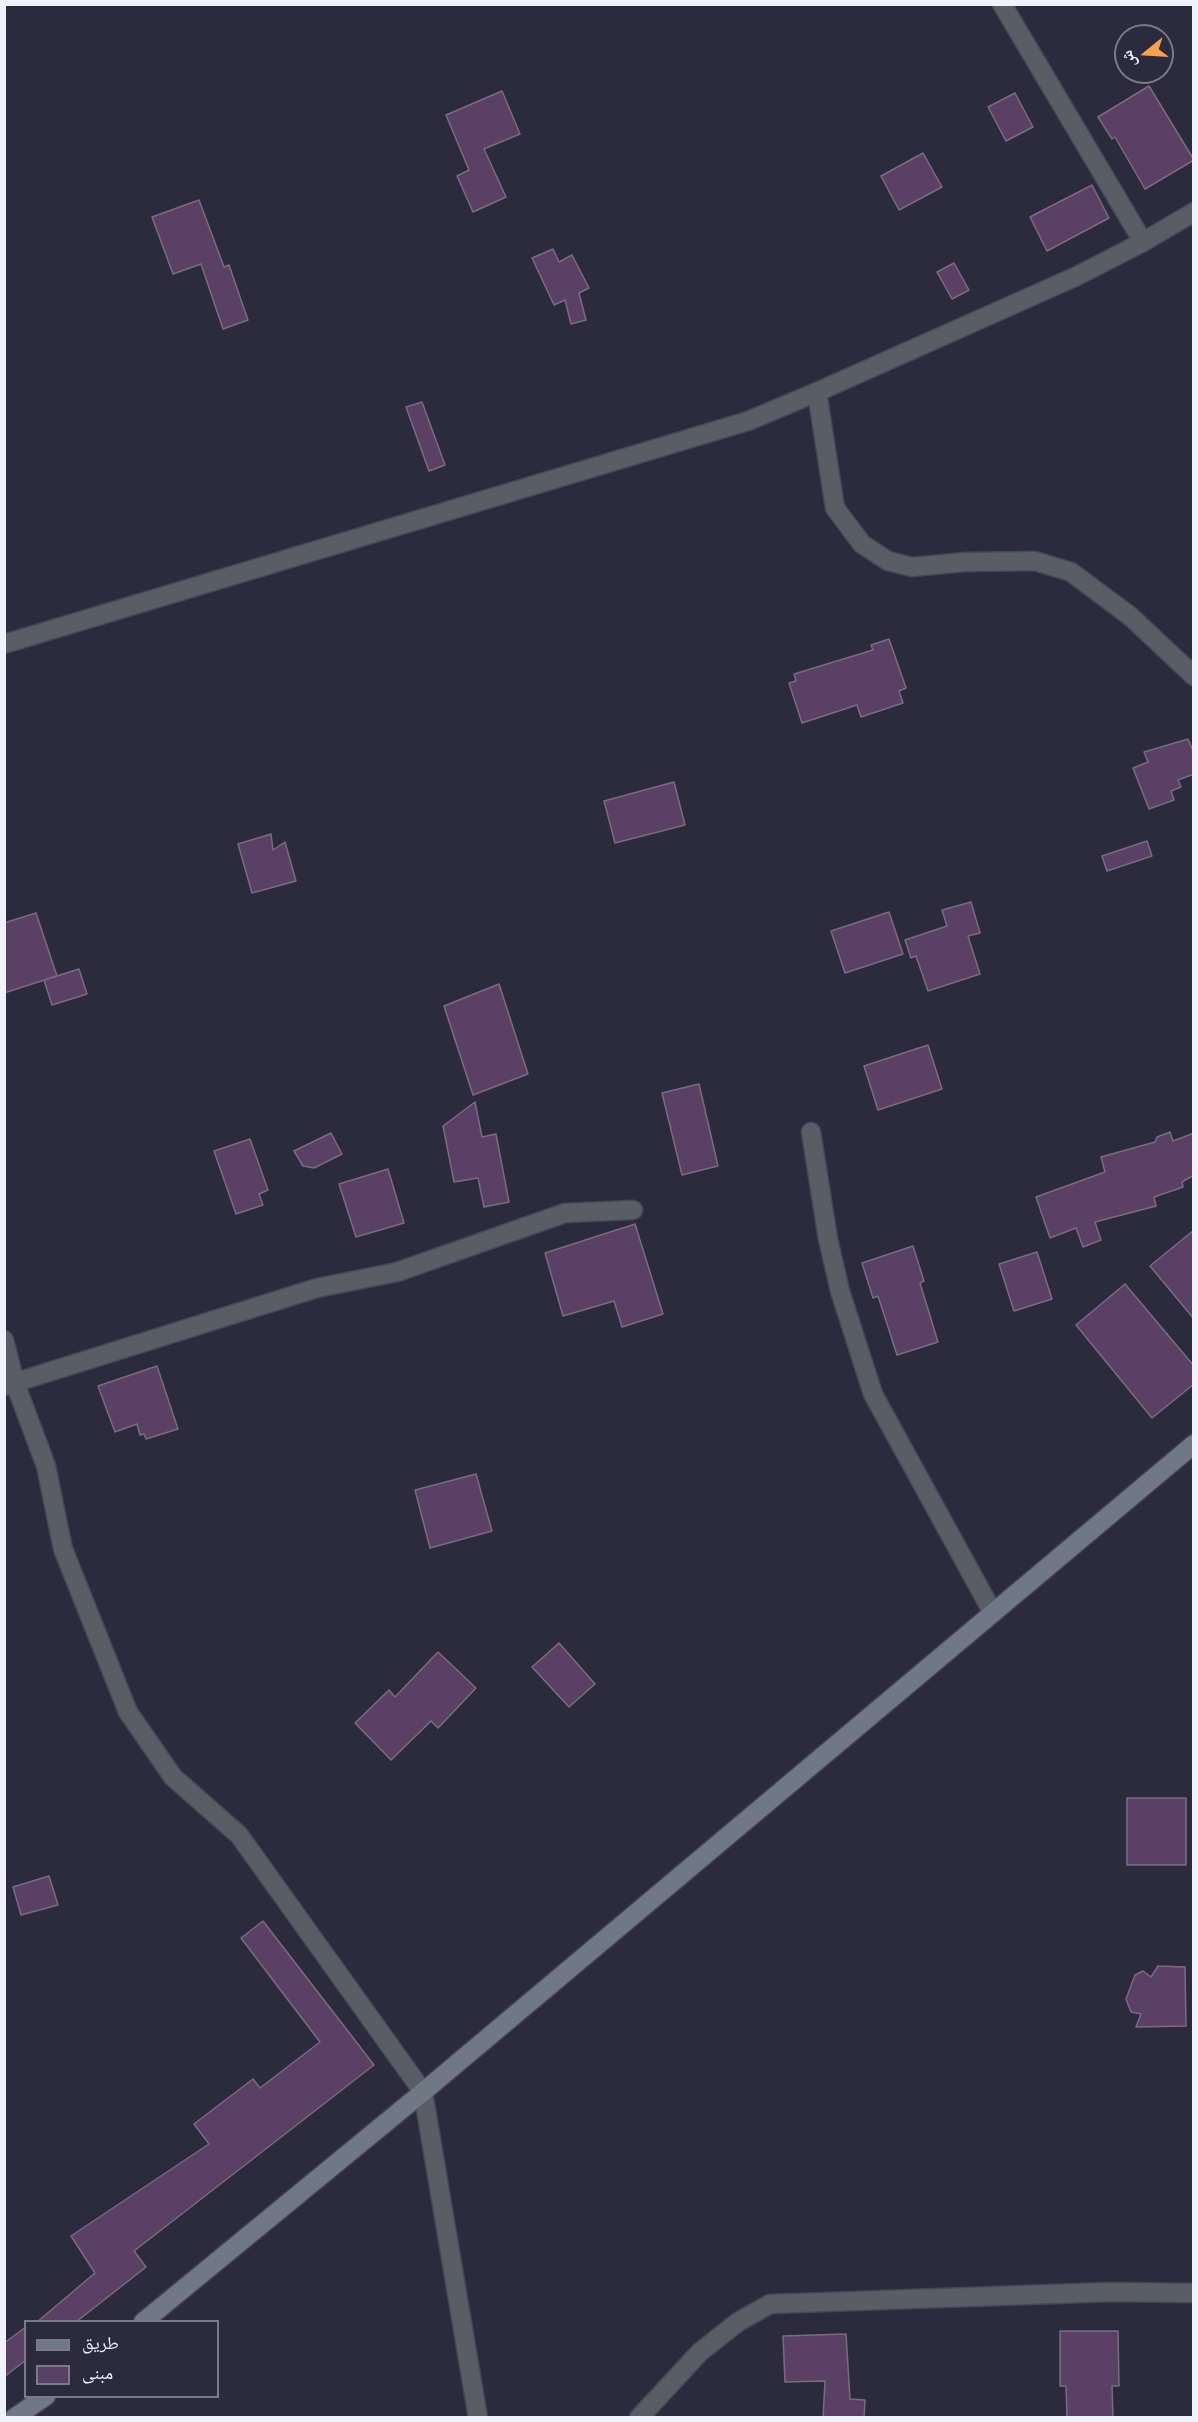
<!DOCTYPE html>
<meta charset="utf-8">
<style>
body{margin:0}
#map{position:relative;width:1198px;height:2422px;overflow:hidden;background:#2c2a3d;font-family:Figtree,"Noto Naskh Arabic",sans-serif}
canvas{display:block}
.frame{position:absolute;inset:0;border:6px solid #f2f1fe;pointer-events:none}
.legend{position:absolute;left:24px;top:2320px;width:195px;height:78px;box-sizing:border-box;background:#2c2a3d;border:2px solid #7b7a8a;margin:0;padding:8px 10px;list-style:none;font-size:18px;color:#f2f1fe}
.legend li{display:flex;align-items:center;gap:12px;height:30px}
.legend b{width:30px;border:2px solid #7b7a8a}
.north{position:absolute;left:1114px;top:24px;width:60px;height:60px;box-sizing:border-box;background:#2c2a3d;border:2px solid #7b7a8a;border-radius:50%;rotate:252deg;font-size:16px;font-weight:700;line-height:24px;text-align:center;color:#f2f1fe}
.north::after{content:'';display:block;margin:auto;width:21px;height:27px;background:#f9a04c;clip-path:polygon(50% 0,100% 100%,50% 72%,0 100%)}
</style>
<div id="map">
<canvas width="1198" height="2422"></canvas>
<div class="frame"></div>
<ul class="legend">
<li><b style="height:8px;background:#707886"></b>طريق</li>
<li><b style="height:16px;background:#5b4066"></b>مبنى</li>
</ul>
<div class="north">ش</div>
</div>
<script>
const context = document.querySelector('canvas').getContext('2d');
context.lineJoin = 'round';
function fill(path, color) { context.fillStyle = color; context.fill(path, 'evenodd'); }
const toPath = rows => new Path2D(rows.map(r => 'M' + r).join(''));
function trace(path, color, width, dash) { context.strokeStyle = color; context.lineWidth = width; context.lineCap = dash ? 'butt' : 'round'; context.setLineDash(dash || []); context.stroke(path); }
const building = toPath([
 [1149,86,1194,160,1145,189,1115,137,1112,139,1098,117,1149,86],
 [502,91,520,134,484,149,506,197,473,212,457,176,469,170,446,115,502,91],
 [1015,93,1033,127,1006,141,988,107,1015,93],
 [923,153,942,187,899,210,881,176,923,153],
 [1092,185,1109,218,1047,251,1030,217,1092,185],
 [199,200,224,267,229,265,248,320,223,329,201,264,173,274,152,217,199,200],
 [553,249,559,262,572,255,589,288,579,293,586,320,571,324,565,300,554,305,532,258,553,249],
 [954,263,969,290,952,299,937,272,954,263],
 [422,402,445,465,429,471,406,407,422,402],
 [889,639,906,688,899,691,903,703,861,717,857,705,802,723,789,683,796,681,794,674,873,650,871,645,889,639],
 [1188,739,1194,753,1194,774,1178,780,1181,787,1171,791,1174,800,1149,809,1133,768,1148,762,1144,752,1188,739],
 [674,782,685,825,615,843,604,801,674,782],
 [271,834,273,850,285,842,296,881,252,893,238,844,271,834],
 [1147,841,1152,856,1107,871,1102,856,1147,841],
 [971,902,980,933,968,936,980,974,928,991,916,956,911,958,905,940,947,926,942,910,971,902],
 [889,912,903,954,845,973,831,931,889,912],
 [36,913,57,976,4,993,4,923,36,913],
 [79,969,87,994,52,1005,44,980,79,969],
 [499,984,528,1074,473,1095,444,1006,499,984],
 [928,1045,942,1089,878,1110,864,1066,928,1045],
 [699,1084,718,1166,682,1175,662,1093,699,1084],
 [475,1102,482,1137,496,1134,509,1202,484,1207,478,1178,454,1182,443,1126,475,1102],
 [1170,1132,1173,1141,1194,1133,1194,1175,1182,1182,1183,1187,1154,1197,1156,1206,1095,1222,1101,1240,1083,1247,1076,1228,1050,1238,1036,1197,1105,1172,1101,1157,1155,1142,1157,1137,1170,1132],
 [331,1133,342,1154,314,1168,303,1166,294,1151,331,1133],
 [250,1139,268,1190,259,1194,263,1205,236,1214,214,1151,250,1139],
 [388,1169,404,1223,356,1237,339,1184,388,1169],
 [635,1224,663,1314,622,1327,614,1301,563,1316,545,1253,635,1224],
 [1194,1230,1194,1319,1150,1266,1194,1230],
 [913,1246,924,1281,920,1283,938,1342,897,1355,878,1296,873,1298,862,1263,913,1246],
 [1037,1252,1052,1299,1014,1311,999,1264,1037,1252],
 [1125,1284,1194,1366,1194,1384,1152,1418,1076,1325,1125,1284],
 [157,1366,178,1429,146,1439,144,1434,140,1435,137,1424,115,1432,98,1386,157,1366],
 [476,1474,492,1531,430,1548,415,1490,476,1474],
 [559,1643,595,1684,569,1707,532,1667,559,1643],
 [438,1652,476,1688,438,1728,431,1721,391,1760,355,1723,389,1690,395,1697,438,1652],
 [1127,1798,1186,1798,1186,1865,1127,1865,1127,1798],
 [49,1876,58,1905,21,1915,13,1887,49,1876],
 [263,1921,374,2065,134,2251,146,2267,76,2322,37,2322,95,2273,71,2236,209,2144,194,2124,253,2079,260,2088,320,2042,241,1938,263,1921],
 [1158,1966,1185,1967,1186,2026,1136,2027,1141,2014,1131,2012,1126,1999,1135,1975,1143,1971,1151,1977,1158,1966],
 [26,2327,26,2360,4,2377,4,2343,26,2327],
 [1060,2331,1118,2331,1119,2386,1112,2386,1113,2418,1067,2418,1066,2386,1060,2386,1060,2331],
 [846,2334,850,2399,865,2400,864,2418,823,2418,825,2381,785,2382,783,2336,846,2334]
]);
fill(building, '#5b4066');
trace(building, '#7a6c80', 1.5);
const minor = toPath([
 [1002,4,1143,242],
 [817,392,835,508,862,544,888,561,912,567,965,562,1035,561,1071,572,1130,616,1194,676],
 [811,1132,828,1239,840,1291,873,1394,993,1613],
 [4,1340,15,1383,46,1466,63,1549,128,1712,173,1777,239,1835,423,2092,478,2418],
 [4,1386,317,1288,397,1272,565,1213,633,1210],
 [639,2418,700,2352,738,2322,770,2304,1111,2292,1194,2293]
]);
const tertiary = toPath([
 [4,644,748,421,817,392,1077,276,1143,242,1194,212]
]);
const secondary = toPath([
 [143,2322,423,2092,1194,1444],
 [14,2418,46,2396]
]);
trace(minor, '#484658', 21);
trace(tertiary, '#484658', 21);
trace(secondary, '#484658', 21);
trace(minor, '#585d66', 18);
trace(tertiary, '#585d66', 18);
trace(secondary, '#707886', 18);
</script>
